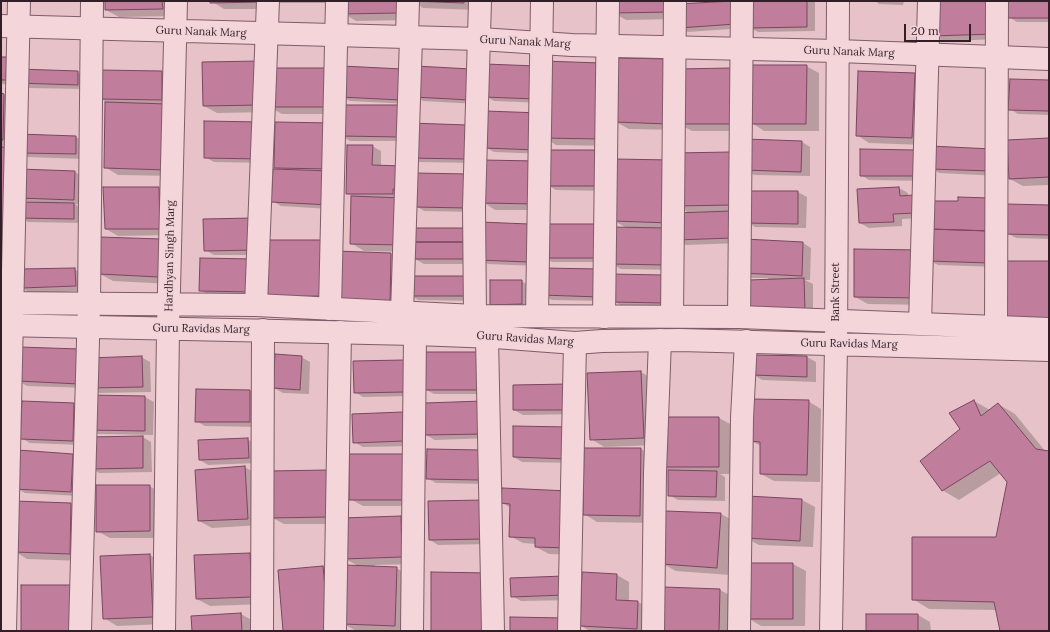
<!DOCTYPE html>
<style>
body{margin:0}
#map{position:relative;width:1050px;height:632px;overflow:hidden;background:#e7c3c9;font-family:Lora,serif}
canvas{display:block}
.frame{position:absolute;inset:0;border:2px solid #311e26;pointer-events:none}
.scale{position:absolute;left:904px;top:24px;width:67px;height:18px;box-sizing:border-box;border:2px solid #311e26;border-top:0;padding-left:5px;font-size:12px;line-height:14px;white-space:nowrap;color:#311e26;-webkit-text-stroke:3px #f0d2d7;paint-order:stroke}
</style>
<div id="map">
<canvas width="1050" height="632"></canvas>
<div class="frame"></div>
<div class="scale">20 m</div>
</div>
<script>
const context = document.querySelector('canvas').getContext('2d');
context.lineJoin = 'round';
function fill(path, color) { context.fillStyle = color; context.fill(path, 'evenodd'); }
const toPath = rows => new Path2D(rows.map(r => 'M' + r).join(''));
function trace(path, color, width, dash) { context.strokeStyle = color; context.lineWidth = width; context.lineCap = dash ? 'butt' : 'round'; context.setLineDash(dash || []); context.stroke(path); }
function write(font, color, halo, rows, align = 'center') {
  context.font = font + ' Lora,serif'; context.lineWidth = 3; context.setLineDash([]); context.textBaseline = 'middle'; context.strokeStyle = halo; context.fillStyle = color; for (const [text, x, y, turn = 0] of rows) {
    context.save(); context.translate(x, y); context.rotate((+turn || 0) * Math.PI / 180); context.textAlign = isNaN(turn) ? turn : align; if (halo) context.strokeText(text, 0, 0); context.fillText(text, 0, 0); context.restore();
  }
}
fill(toPath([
 [106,1,175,1,175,16,119,17,106,10],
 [211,1,273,1,273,9,224,9],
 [274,1,333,1,334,3,278,3],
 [410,1,410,20,356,21,343,13],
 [412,1,477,1,477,10,423,8],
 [748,1,815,1,815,31,758,32,749,27],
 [875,1,904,1,903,5,879,4],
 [933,1,1002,39,943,41,934,36],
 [1008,1,1049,1,1049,22,1017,22,1009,17],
 [684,4,744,28,688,32,680,27,679,19,626,20,614,13],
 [1,58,15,84,1,84],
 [486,65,612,146,556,145,548,140,547,151,609,191,556,190,549,186,549,210,495,210,483,202,547,154,494,152,485,147,540,114,544,103,494,101,485,96],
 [806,66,819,73,819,131,764,131,752,123],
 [416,67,478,104,423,101,415,96],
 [272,69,328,69,410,104,350,101,340,96,341,106,408,141,350,141,345,138,344,176,341,176,330,209,281,206,272,201,280,170,275,167,332,124,341,114,282,114,273,109,273,112,217,113,204,106],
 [682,70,745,131,692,131,681,125,680,130,629,129,616,122],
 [78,72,86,77,86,89,27,88,19,83],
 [162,72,171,78,178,176,118,175,105,167,106,102,100,98],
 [915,74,928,82,925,145,869,143,857,135],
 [1049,81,1049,115,1018,114,1010,109],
 [1,94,17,102,20,135,76,137,85,142,84,159,28,157,23,154,22,170,75,172,83,177,83,204,75,204,83,209,82,223,28,222,18,216,16,248,1,246],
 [20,197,30,203,19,203],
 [205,122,268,163,214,162,205,157],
 [411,124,475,163,419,162,410,157],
 [1049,139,1049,185,1023,186,1010,179],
 [802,142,810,147,810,176,754,175,744,169,740,243,686,245,677,240,675,270,621,269,612,264,627,228,614,221,670,161],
 [683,209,690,214,682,214],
 [372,146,381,151,381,166,412,194,415,229,474,264,424,264,415,259,415,252,364,251,351,243,355,197,347,193],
 [931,147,1000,176,939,173,931,168],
 [861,150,923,181,869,180,861,175],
 [416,174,474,212,424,211,416,206],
 [158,188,171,195,172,235,118,236,106,229],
 [899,188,908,193,908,196,923,218,902,219,902,226,869,228,860,223],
 [798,192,807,197,806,228,755,227,747,222],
 [931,202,997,267,938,265,932,262,932,305,868,304,855,297,920,251],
 [1049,206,1049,239,1016,238,1007,233],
 [543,225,606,262,552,262,543,257],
 [537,230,537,266,488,264,479,259],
 [101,238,172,284,113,281,100,274],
 [263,241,335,252,391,254,403,261,403,310,278,303,264,255,214,255,205,250],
 [803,243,811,248,810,280,805,280,813,284,813,315,750,281,768,280,768,278,752,278,743,273],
 [201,259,260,297,209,295,200,290],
 [74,269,83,274,84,291,30,293,22,288],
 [544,269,607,301,552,300,543,295],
 [613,275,671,307,622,306,613,301],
 [521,281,530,286,531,309,500,309,491,304],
 [473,282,473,301,418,300,410,295],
 [425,353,487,394,434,394,425,389],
 [754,356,807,357,816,362,816,382,762,380,754,375],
 [141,357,150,362,151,392,99,393,90,388,27,386,20,382,1,362],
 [301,357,310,362,309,394,283,393,274,388],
 [413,366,413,396,363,397,355,392],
 [641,372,654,380,656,445,604,447,591,439],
 [514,386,578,414,523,415,514,410],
 [196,390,250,391,259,396,259,427,205,426,196,421],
 [90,396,145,397,154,402,153,435,98,434,89,429],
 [808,401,821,409,820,482,774,481,761,474,761,446,751,441],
 [974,401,990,410,998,404,1015,414,1046,452,1049,452,1049,631,1001,631,996,610,929,609,913,599,997,538,1008,482,1001,473,959,500,942,490,961,430],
 [23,402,74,404,83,409,82,445,30,443,21,438],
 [426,404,492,438,435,440,426,435],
 [403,413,413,446,363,447,354,442,353,415],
 [719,418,732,425,732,474,720,474,725,477,725,501,678,500,669,495,669,470,664,467],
 [514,427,576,463,522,462,514,457],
 [143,437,151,442,152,472,99,473,91,468],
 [247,439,256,444,257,463,208,465,200,460],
 [585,449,641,449,654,457,653,523,597,522,584,514],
 [428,450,488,484,436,483,427,478],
 [72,455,81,460,79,496,25,493,16,488],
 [350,455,416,506,363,506,350,499],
 [245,467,258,475,261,525,212,528,199,521],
 [340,478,340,524,284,524,271,517],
 [149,486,162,493,163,538,110,538,97,531],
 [748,497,802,500,815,507,813,547,759,545,746,538],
 [582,499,580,555,549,554,536,547,536,544,523,543,510,536,511,508,502,503],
 [16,502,71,504,84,511,83,561,27,559,14,551],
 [429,502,494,544,438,545,430,540],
 [721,514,734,521,730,575,676,571,663,564],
 [400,517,413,525,415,564,375,565,375,567,396,568,409,575,408,631,356,631,344,624,358,566,344,558],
 [250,554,263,561,264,604,210,606,197,599],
 [150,555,163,563,165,624,117,626,104,618],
 [793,564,806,571,805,626,761,626,748,618],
 [323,567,336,575,284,631],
 [17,568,17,618,1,618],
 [617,575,629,582,629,601,638,602,651,609,650,631,590,631,581,626],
 [511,579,574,600,521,601,512,596],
 [720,590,733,597,732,631,664,631],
 [241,614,250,619,251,631,193,631,192,617],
 [918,615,930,622,931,631,867,631]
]), '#0003');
const building = toPath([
 [105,1,162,1,163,9,105,10,105,1],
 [210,1,261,1,261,2,210,3,210,1],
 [342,1,398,1,398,13,342,14,342,1],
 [410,1,464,1,464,3,410,1],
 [612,1,672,1,672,12,613,13,612,1],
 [734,1,736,24,679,28,677,4,734,1],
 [747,1,807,1,807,27,748,28,747,1],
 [932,1,992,1,994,34,933,36,932,1],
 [1007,1,1049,1,1049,18,1008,18,1007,1],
 [1,57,7,57,6,80,1,80,1,57],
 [616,58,669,59,668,124,615,122,616,58],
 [260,61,261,105,203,106,202,62,260,61],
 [543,61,601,63,600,139,542,138,543,61],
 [485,64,537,66,536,99,484,97,485,64],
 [751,65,807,65,806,124,751,124,751,65],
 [342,66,402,69,401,100,340,97,342,66],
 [415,66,471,69,470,100,414,97,415,66],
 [268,68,328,68,328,107,268,107,268,68],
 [732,68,733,124,678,124,677,69,732,68],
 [18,69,78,71,78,85,18,83,18,69],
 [99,70,162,71,162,100,99,99,99,70],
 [858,71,915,73,912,138,856,136,858,71],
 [1010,79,1049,80,1049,111,1008,110,1010,79],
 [1,93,4,94,3,140,1,140,1,93],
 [105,102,167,104,166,170,104,168,105,102],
 [340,105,400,105,400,137,340,136,340,105],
 [486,111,540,113,538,150,484,148,486,111],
 [204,121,260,122,260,159,204,158,204,121],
 [275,122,333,123,332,169,274,168,275,122],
 [410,123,467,125,466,159,409,158,410,123],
 [19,134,76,136,76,154,19,153,19,134],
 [1049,138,1049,177,1009,179,1007,140,1049,138],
 [745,139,802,141,801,172,744,170,745,139],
 [347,145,373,145,372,165,404,166,403,189,393,189,393,194,346,194,347,145],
 [930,146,992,149,991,171,930,169,930,146],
 [1,147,10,148,3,241,1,241,1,147],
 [860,149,915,150,915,176,860,176,860,149],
 [546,150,601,150,600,186,546,186,546,150],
 [731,152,732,205,676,206,674,153,731,152],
 [614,159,671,160,670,223,613,221,614,159],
 [482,160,536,161,536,204,482,203,482,160],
 [20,169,75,171,74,200,19,198,20,169],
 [273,169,332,171,331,205,271,202,273,169],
 [415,173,467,174,466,208,415,207,415,173],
 [103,187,159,187,160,229,105,229,103,187],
 [899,187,900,196,914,195,915,213,893,214,894,222,859,223,857,189,899,187],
 [746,191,798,191,798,224,746,223,746,191],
 [351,196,403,198,402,245,350,244,351,196],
 [958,197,991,198,990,231,929,229,930,201,958,201,958,197],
 [18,202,74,203,74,219,18,218,18,202],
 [1006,204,1049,205,1049,235,1006,234,1006,204],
 [731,211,732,238,676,240,676,213,731,211],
 [254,218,255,250,204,251,203,219,254,218],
 [479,222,529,224,528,262,478,260,479,222],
 [542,224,597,224,598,258,542,258,542,224],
 [612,227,667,228,666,265,611,264,612,227],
 [414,228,466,228,466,242,414,242,414,228],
 [929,229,990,231,989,263,929,261,929,229],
 [100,237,161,239,159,277,99,274,100,237],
 [744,239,803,242,802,276,742,273,744,239],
 [263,240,322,240,323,296,264,297,263,240],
 [414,242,466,242,466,259,414,259,414,242],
 [854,249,920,250,919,298,854,297,854,249],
 [335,251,391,253,390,303,334,302,335,251],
 [200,258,253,259,252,292,199,291,200,258],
 [1005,261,1049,261,1049,326,1005,325,1005,261],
 [75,268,76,286,21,288,20,269,75,268],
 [543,268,599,269,599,297,542,295,543,268],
 [612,274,663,275,663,303,612,302,612,274],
 [409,276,465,276,465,296,409,296,409,276],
 [804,278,805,310,750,311,749,280,804,278],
 [490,280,522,280,522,304,490,305,490,280],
 [19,347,80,349,79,384,18,381,19,347],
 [424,352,478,352,478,390,424,390,424,352],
 [275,354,302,356,300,390,273,388,275,354],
 [753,355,807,356,807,377,753,375,753,355],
 [142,356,143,387,89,388,89,358,142,356],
 [404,360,405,392,354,393,353,361,404,360],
 [641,371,644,438,590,440,587,373,641,371],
 [569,384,569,410,513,410,513,385,569,384],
 [196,389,250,390,250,422,195,422,196,389],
 [89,395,145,396,145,431,88,430,89,395],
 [751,399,809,400,807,475,760,474,760,442,750,441,751,399],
 [974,400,981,416,998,403,1036,449,1049,451,1049,631,1000,631,994,602,912,600,912,537,996,537,1007,482,990,461,942,491,920,461,960,429,949,413,974,400],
 [22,401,74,403,73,441,20,439,22,401],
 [483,401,484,434,425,435,425,403,483,401],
 [403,412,404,441,353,443,352,414,403,412],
 [663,417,719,417,719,467,663,467,663,417],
 [513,426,569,427,568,459,513,457,513,426],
 [143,436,143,468,90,469,89,437,143,436],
 [248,438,249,458,199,460,198,440,248,438],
 [584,448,641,448,640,516,583,515,584,448],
 [427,449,480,450,479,480,426,479,427,449],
 [18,450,73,454,71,492,15,489,18,450],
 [349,454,403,454,403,500,349,500,349,454],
 [245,466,248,519,198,521,195,470,245,466],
 [327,470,328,517,270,518,269,471,327,470],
 [668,470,717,471,716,497,668,496,668,470],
 [96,485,150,485,150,531,96,532,96,485],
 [502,488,569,491,567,548,535,547,535,538,509,537,510,504,500,503,502,488],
 [747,496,802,499,800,541,745,538,747,496],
 [485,500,485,539,429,540,428,501,485,500],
 [15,501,71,503,70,554,14,552,15,501],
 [665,511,721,513,717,568,662,564,665,511],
 [401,516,402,557,343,559,342,518,401,516],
 [250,553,252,597,196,599,194,555,250,553],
 [150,554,153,617,103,619,100,556,150,554],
 [747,563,793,563,793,619,747,619,747,563],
 [344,565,397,567,395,626,343,624,344,565],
 [323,566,329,631,283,631,278,570,323,566],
 [431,572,489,573,489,631,431,631,431,572],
 [582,572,617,574,616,600,638,601,637,629,580,626,582,572],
 [564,576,565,595,511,597,510,578,564,576],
 [21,585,71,585,71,631,21,631,21,585],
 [664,587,720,589,719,631,663,631,664,587],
 [241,613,242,631,192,631,191,616,241,613],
 [866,614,918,614,918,631,866,631,866,614],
 [510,617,564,618,564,631,510,631,510,617]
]);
fill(building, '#c07e9c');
trace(building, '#7b455f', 1);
const minor = toPath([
 [407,37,408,1],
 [256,305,268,1],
 [330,309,337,1],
 [402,313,411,38],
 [475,316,474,207,480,1],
 [537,316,542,1],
 [672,316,675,1],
 [604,317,608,1],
 [739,317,742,1],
 [920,324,929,1],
 [996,328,997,1],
 [487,337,493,631],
 [5,631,19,1],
 [80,631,89,304,92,1],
 [262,631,263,330],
 [335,631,340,332],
 [412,631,415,334],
 [569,631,575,343],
 [653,631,655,472,660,340],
 [739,631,742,418,746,341]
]);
const tertiary = toPath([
 [1,26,480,39,572,45,838,51,1049,59],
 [1,303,256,305,475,316,739,317,1049,329],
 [1,325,415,334,495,337,575,343,602,341,680,340,1049,350],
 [164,631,168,330,176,1],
 [831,631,836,345,838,1]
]);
trace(minor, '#7f5c68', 24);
trace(tertiary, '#7f5c68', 24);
trace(minor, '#f3d5da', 22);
trace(tertiary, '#f3d5da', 22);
write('11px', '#311e26', '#f0d2d7', [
 ["Guru Nanak Marg",201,32,2],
 ["Guru Nanak Marg",525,42,3],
 ["Guru Nanak Marg",849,52,2],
 ["Hardhyan Singh Marg",170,256,-89],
 ["Bank Street",836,292,-90],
 ["Guru Ravidas Marg",201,329,1],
 ["Guru Ravidas Marg",525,339,4],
 ["Guru Ravidas Marg",849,344,1]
]);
</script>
